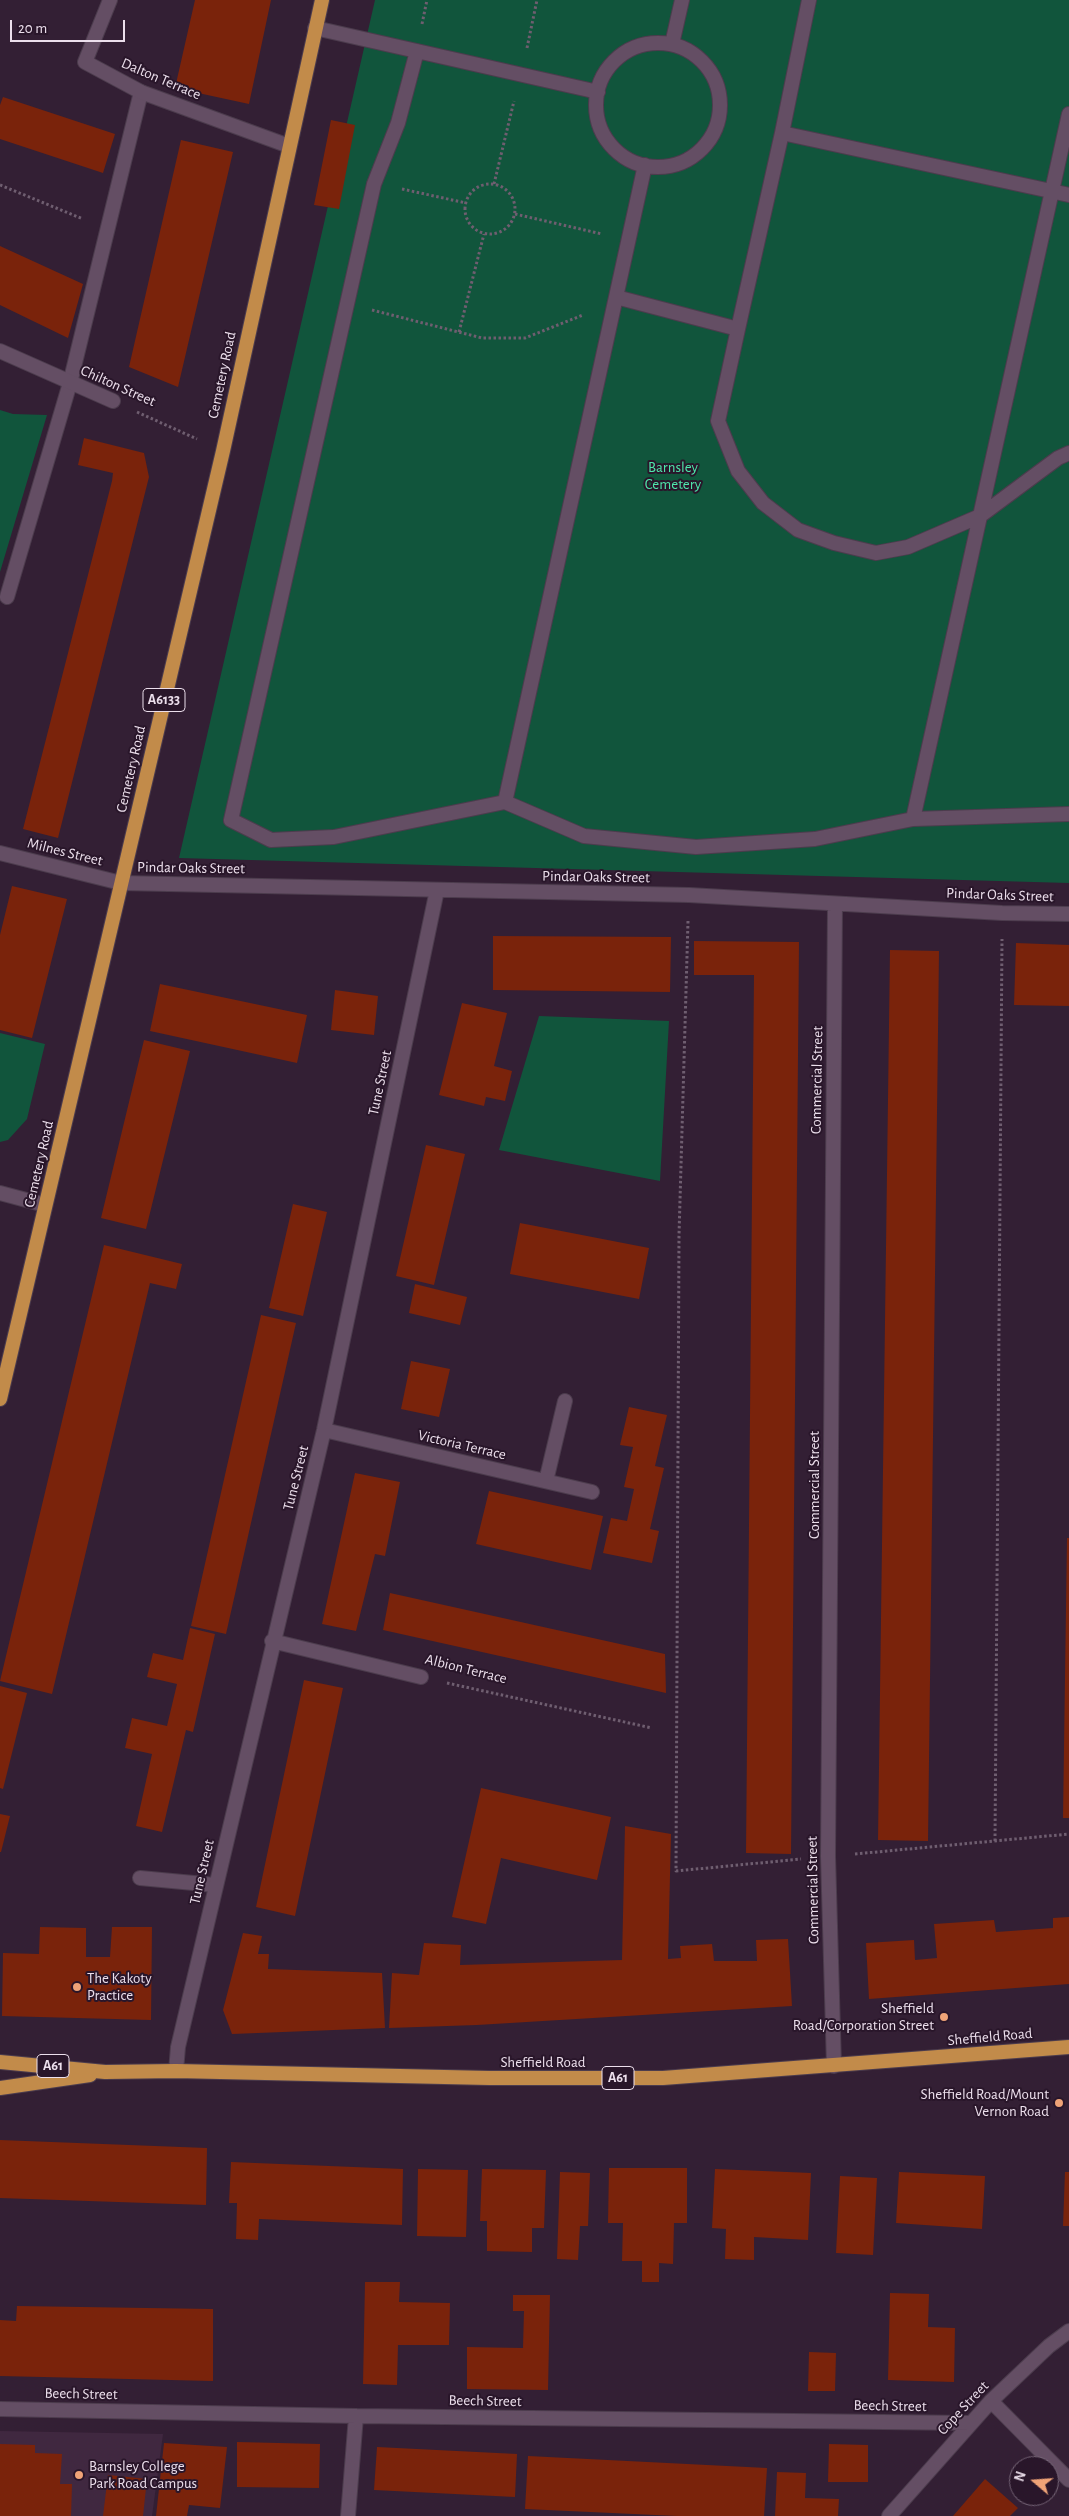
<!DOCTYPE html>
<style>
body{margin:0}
#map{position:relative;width:1069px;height:2516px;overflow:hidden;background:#331f34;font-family:"Alegreya Sans",sans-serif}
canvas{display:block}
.north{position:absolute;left:1009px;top:2456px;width:50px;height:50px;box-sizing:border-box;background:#29162a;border:1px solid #776678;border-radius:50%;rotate:288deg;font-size:14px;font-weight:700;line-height:20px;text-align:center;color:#ecdfec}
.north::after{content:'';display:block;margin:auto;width:18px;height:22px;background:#efa377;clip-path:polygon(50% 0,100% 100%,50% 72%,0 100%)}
.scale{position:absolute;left:10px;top:20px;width:115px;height:22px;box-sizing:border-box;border:2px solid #ecdfec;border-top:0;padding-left:6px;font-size:15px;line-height:18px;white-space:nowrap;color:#ecdfec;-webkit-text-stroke:4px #29162a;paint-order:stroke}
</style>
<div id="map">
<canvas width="1069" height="2516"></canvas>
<div class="north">N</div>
<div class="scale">20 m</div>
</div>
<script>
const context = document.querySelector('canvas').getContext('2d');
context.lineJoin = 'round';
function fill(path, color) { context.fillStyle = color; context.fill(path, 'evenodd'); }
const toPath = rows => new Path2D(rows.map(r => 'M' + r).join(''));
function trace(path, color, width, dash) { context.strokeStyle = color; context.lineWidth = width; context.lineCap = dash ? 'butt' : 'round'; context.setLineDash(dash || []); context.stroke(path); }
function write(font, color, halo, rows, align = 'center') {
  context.font = font + ' "Alegreya Sans",sans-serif'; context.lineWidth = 4; context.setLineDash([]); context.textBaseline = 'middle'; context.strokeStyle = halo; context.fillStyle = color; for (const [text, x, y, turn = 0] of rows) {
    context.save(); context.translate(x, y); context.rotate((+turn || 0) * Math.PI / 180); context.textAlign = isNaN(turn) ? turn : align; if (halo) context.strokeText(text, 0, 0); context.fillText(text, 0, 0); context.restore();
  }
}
fill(toPath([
 [0,2431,163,2434,152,2516,0,2516]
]), '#402840');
fill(toPath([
 [375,0,1069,0,1069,883,179,858],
 [0,410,13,414,47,415,0,572],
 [539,1016,669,1021,660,1181,499,1150],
 [0,1033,45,1044,27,1119,8,1140,0,1142]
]), '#11553c');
fill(toPath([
 [195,0,271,0,249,104,175,88],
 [3,97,115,134,103,173,0,139,0,105],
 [331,120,355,125,339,209,314,205],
 [181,140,233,152,178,387,129,367],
 [0,246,83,284,68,338,0,305],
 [84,438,144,453,149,477,58,838,23,829,112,481,113,473,78,465],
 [12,886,67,899,32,1038,0,1030,0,935],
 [493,936,671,937,670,992,493,990],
 [694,941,799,942,791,1854,746,1853,754,975,694,975],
 [1016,943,1069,945,1069,1006,1014,1005],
 [890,950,939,951,928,1841,878,1840],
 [160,984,307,1015,297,1063,150,1031],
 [335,990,378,996,374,1035,331,1030],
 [462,1003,507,1013,494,1066,512,1071,505,1101,486,1097,484,1106,439,1095],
 [144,1040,190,1051,146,1229,101,1218],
 [426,1145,465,1154,434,1285,396,1276],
 [293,1204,327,1212,303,1316,269,1308],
 [520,1223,649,1248,639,1299,510,1274],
 [104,1245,182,1264,176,1289,150,1283,52,1694,0,1681],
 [415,1284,467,1297,460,1325,409,1313],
 [261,1315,296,1323,226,1634,191,1626],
 [411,1361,450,1369,439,1417,401,1409],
 [629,1407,667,1415,655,1466,664,1468,650,1529,659,1531,652,1563,603,1553,611,1518,627,1521,634,1489,624,1487,633,1447,620,1445],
 [355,1473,400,1482,385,1556,375,1554,356,1631,322,1624],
 [489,1491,603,1516,591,1570,476,1544],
 [1067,1538,1069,1538,1069,1818,1063,1818],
 [390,1593,665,1654,666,1693,383,1630],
 [190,1628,215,1634,193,1732,186,1730,162,1832,136,1826,152,1754,125,1748,132,1718,167,1726,177,1684,147,1677,153,1653,183,1660],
 [304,1680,343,1688,295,1916,256,1907],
 [0,1686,27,1693,3,1789,0,1788],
 [481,1788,611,1817,597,1880,501,1858,486,1924,452,1917],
 [0,1814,10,1816,1,1852,0,1852],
 [625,1826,671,1834,668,1959,681,1958,680,1946,712,1944,714,1961,757,1961,756,1940,788,1939,792,2006,477,2025,389,2028,392,1973,419,1975,424,1943,461,1945,460,1965,622,1960],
 [1069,1917,1069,1984,869,1999,866,1943,914,1940,915,1960,937,1958,934,1924,994,1920,996,1932,1053,1928,1053,1918],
 [40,1927,86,1928,86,1957,110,1957,112,1927,152,1927,151,2020,2,2016,3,1953,39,1954],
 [243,1933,262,1936,258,1954,269,1954,268,1969,382,1973,385,2028,232,2034,223,2010],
 [0,2140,207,2148,206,2205,0,2198],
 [231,2162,403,2169,402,2225,259,2219,258,2240,236,2239,237,2203,229,2203],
 [609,2168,687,2168,687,2223,674,2223,673,2264,659,2263,659,2282,642,2282,642,2261,622,2261,623,2223,608,2223],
 [418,2169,468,2170,466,2237,417,2236],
 [482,2169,546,2170,544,2228,532,2228,532,2252,487,2251,487,2221,480,2221],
 [715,2169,811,2173,808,2240,754,2237,754,2260,725,2259,726,2229,712,2228],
 [560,2172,590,2173,588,2226,580,2226,578,2260,557,2259],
 [899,2172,985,2176,982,2229,896,2223],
 [1065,2172,1069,2172,1069,2226,1063,2226],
 [840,2176,877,2178,873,2255,836,2253],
 [365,2282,400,2282,399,2302,450,2303,449,2345,398,2345,397,2385,363,2384],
 [890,2293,929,2294,928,2327,955,2328,954,2382,888,2380],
 [513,2295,550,2295,548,2390,467,2389,467,2347,523,2348,524,2311,513,2311],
 [17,2306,213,2309,213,2381,0,2376,0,2320,16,2321],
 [809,2352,836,2353,835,2391,808,2391],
 [237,2442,320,2444,319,2488,237,2487],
 [164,2443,227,2447,220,2508,189,2505,187,2516,156,2516],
 [0,2444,35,2445,35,2453,62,2454,60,2484,72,2484,71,2516,0,2516],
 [829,2444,868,2445,868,2482,828,2482],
 [377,2447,517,2454,515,2497,374,2490],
 [528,2456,767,2468,764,2516,677,2516,525,2509],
 [777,2472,806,2473,805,2498,839,2499,838,2516,775,2516],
 [108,2475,147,2479,143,2516,103,2516],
 [985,2479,1018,2508,1010,2516,953,2516]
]), '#7a230b');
const service = toPath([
 [315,28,598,92],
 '596 105a62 62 0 1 1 124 0a62 62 0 1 1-124 0Z',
 [672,44,682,0],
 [417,51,398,123,374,184,231,820,271,840,334,837,505,802,584,836,696,847,815,839,913,819],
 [1069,114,913,819,1069,814],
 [782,133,1069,195],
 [616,297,738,329,718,421,738,471,763,503,798,530,834,543,876,553,908,547,980,516,1058,458,1069,453],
 [738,329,782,133,809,0],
 [7,597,70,383,141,92],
 [505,802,645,165],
 [140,1878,215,1885]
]);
const minor = toPath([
 [110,0,85,62,141,92,289,146],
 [0,351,113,401],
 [0,853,121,883,689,895,1002,913,1069,914],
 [0,1193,45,1205],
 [324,1430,592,1492],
 [546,1481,565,1401],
 [272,1641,421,1677],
 [834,2066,828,1856,835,904],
 [176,2071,178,2047,324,1430,437,890],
 [991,2401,1069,2480],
 [0,2409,356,2416,970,2423],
 [348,2516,356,2416],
 [889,2516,991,2401,1049,2346,1069,2331]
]);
const trunk = toPath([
 [0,1399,223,451,322,0],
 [0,2062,105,2072,176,2071,489,2078,663,2078,1069,2047],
 [0,2088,90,2075]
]);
trace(service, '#4c3c4d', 16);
trace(minor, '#4c3c4d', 16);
trace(trunk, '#4c3c4d', 16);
trace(toPath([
 [422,24,427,0],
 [527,48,537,0],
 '465 209a25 25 0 1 1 50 0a25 25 0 1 1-50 0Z',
 [494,184,514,101],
 [0,185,83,219],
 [402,189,466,203],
 [515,214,602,234],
 [372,310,482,338,525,338,583,315],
 [459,332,484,234],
 [137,412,197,439],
 [688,921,679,1235,676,1871,801,1859],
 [447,1683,652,1728],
 [995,1841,1002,939],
 [855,1854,1069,1834]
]), '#6f5e70', 3, [2.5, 2.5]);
trace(service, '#644e64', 14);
trace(minor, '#644e64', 14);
trace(trunk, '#c28b4a', 14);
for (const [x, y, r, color] of [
 [77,1987,5,"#efa377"],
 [944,2017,5,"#efa377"],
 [1059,2103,5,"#efa377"],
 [79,2475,5,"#efa377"]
]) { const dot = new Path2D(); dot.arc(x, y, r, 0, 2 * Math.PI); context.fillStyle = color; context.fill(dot); trace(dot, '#29162a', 2); }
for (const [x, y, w] of [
 [164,700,42],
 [53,2066,32],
 [618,2078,32]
]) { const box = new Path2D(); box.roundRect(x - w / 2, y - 11.5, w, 23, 4); context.fillStyle = '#29162a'; context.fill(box); trace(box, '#ecdfec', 1); }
write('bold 14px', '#ecdfec', null, [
 ["A6133",164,700],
 ["A61",53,2066],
 ["A61",618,2078]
]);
write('15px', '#ecdfec', '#29162a', [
 ["Dalton Terrace",161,79,23],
 ["Cemetery Road",222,375,-78],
 ["Chilton Street",118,386,24],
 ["Cemetery Road",131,769,-77],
 ["Milnes Street",65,852,14],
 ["Pindar Oaks Street",191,868,1],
 ["Pindar Oaks Street",596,877,1],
 ["Pindar Oaks Street",1000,895,2],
 ["Commercial Street",817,1080,-89],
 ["Tune Street",380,1083,-78],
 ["Cemetery Road",39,1164,-77],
 ["Victoria Terrace",462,1445,13],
 ["Tune Street",296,1478,-76],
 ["Commercial Street",814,1485,-90],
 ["Albion Terrace",466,1669,14],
 ["Tune Street",202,1872,-77],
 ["Commercial Street",813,1890,-91],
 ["Sheffield Road",990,2037,-5],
 ["Sheffield Road",543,2062],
 ["Beech Street",81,2394,1],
 ["Beech Street",485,2401,1],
 ["Beech Street",890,2406,1],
 ["Cope Street",963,2408,-47]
]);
write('15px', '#4ee7ab', '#29162a', [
 ["Barnsley",673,467],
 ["Cemetery",673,484]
]);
write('15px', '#ecdfec', '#29162a', [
 ["The Kakoty",87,1978],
 ["Practice",87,1995],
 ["Sheffield",934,2008,"right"],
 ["Road/Corporation Street",934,2025,"right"],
 ["Sheffield Road/Mount",1049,2094,"right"],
 ["Vernon Road",1049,2111,"right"],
 ["Barnsley College",89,2466],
 ["Park Road Campus",89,2483]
], 'left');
</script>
